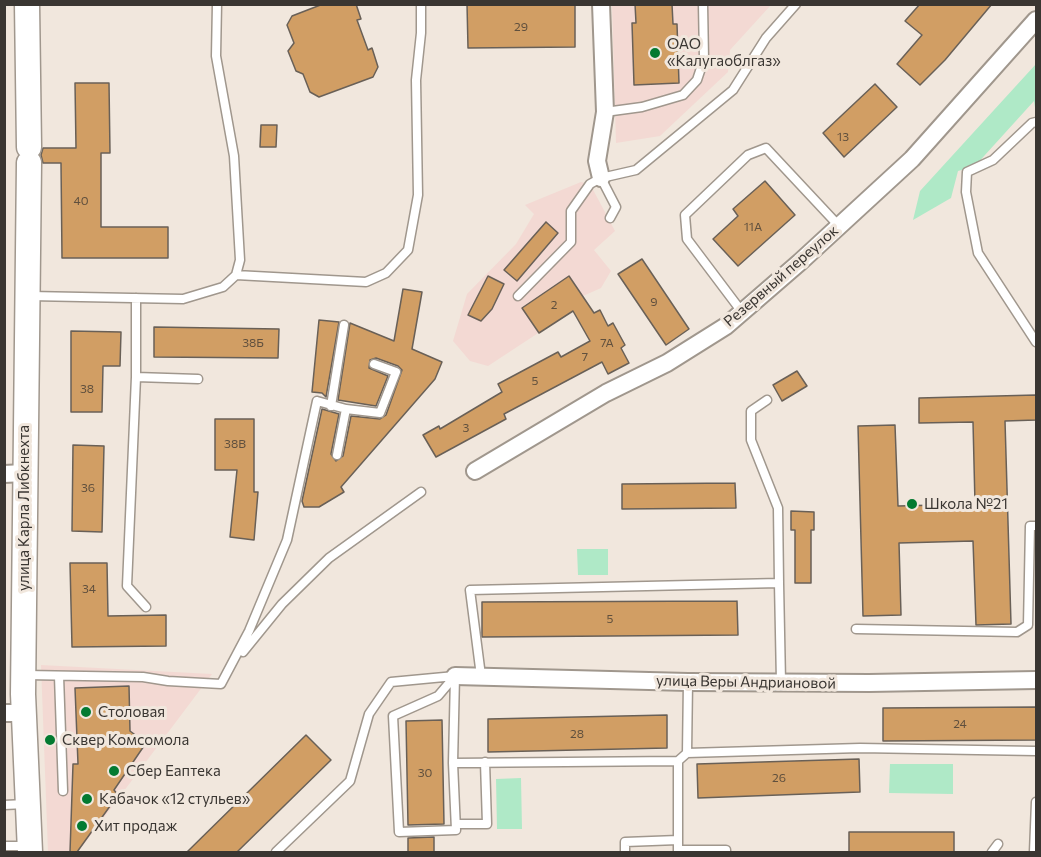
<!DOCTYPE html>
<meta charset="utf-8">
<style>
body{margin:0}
#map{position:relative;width:1041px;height:857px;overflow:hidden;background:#f1e7dd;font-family:Commissioner,sans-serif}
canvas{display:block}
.frame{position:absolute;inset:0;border:6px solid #3a3632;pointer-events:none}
</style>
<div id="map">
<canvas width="1041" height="857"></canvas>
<div class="frame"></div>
</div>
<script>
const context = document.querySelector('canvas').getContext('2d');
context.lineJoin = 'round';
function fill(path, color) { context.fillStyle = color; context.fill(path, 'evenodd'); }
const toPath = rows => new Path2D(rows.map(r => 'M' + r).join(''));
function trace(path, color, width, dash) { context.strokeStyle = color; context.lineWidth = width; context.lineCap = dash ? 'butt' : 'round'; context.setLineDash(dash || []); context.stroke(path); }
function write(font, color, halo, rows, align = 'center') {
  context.font = font + ' Commissioner,sans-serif'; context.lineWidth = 6; context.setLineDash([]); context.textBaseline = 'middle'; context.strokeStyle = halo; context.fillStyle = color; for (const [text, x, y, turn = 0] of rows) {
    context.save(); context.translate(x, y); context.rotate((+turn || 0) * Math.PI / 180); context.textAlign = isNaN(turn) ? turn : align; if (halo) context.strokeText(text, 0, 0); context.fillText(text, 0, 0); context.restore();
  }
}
fill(toPath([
 [612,5,771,5,730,50,728,72,660,136,616,143],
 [581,182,590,184,615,231,594,250,611,271,601,288,583,296,587,301,488,366,470,361,453,341,467,294,516,244,534,214,525,205],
 [41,665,212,674,78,852,48,852]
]), '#f3d9d3');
fill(toPath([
 [1036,64,1036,114,1034,101,975,166,958,171,951,198,913,220,920,191],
 [577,549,608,549,608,575,578,575],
 [890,764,953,764,953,794,889,793],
 [521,778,522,829,497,829,496,779]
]), '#afe9c7');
const building = toPath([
 [323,4,356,4,361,19,357,20,368,50,372,48,378,67,373,77,319,97,310,92,303,74,296,71,288,51,294,43,287,25,292,16,323,4],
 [467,4,575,5,575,47,468,48,467,4],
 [635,4,672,4,673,24,677,24,679,83,634,85,632,23,636,23,635,4],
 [920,4,992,4,945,60,920,85,897,64,922,35,905,21,920,4],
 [75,83,109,83,110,153,101,153,101,227,168,227,168,258,62,258,61,163,43,163,41,155,43,148,76,148,75,83],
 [875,84,897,107,844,157,823,133,875,84],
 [261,125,277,125,276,147,260,147,261,125],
 [765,181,795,215,738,266,713,239,738,216,733,209,765,181],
 [546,222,558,233,517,281,504,270,546,222],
 [642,259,689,329,666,345,618,274,642,259],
 [488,276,504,284,492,309,481,321,468,315,488,276],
 [569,276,594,313,600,310,608,326,613,323,625,345,621,348,629,363,608,374,602,362,504,414,506,419,436,457,423,435,439,426,440,429,502,392,498,384,558,352,561,357,590,341,573,311,539,333,522,308,569,276],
 [403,289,422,292,412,349,442,362,435,379,341,487,344,492,319,507,304,507,302,501,322,409,339,414,331,454,336,461,343,456,351,416,380,419,386,415,402,370,398,366,376,358,370,360,369,368,388,376,376,406,338,400,350,323,394,341,403,289],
 [319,320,339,322,326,397,322,393,312,392,319,320],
 [154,327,279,329,278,358,154,357,154,327],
 [71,331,121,332,120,366,103,366,102,412,71,412,71,331],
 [797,371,807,386,782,401,773,385,797,371],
 [1036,395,1036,420,1005,421,1011,624,976,625,973,541,899,543,901,615,863,616,858,426,895,425,898,506,975,504,973,422,919,423,919,398,1036,395],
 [215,419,254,419,254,492,258,492,254,540,230,537,237,470,215,470,215,419],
 [73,445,104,446,102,532,72,531,73,445],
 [735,483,736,508,622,509,622,484,735,483],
 [791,511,814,512,814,530,811,530,811,583,795,583,795,530,791,530,791,511],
 [70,563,107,563,108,616,166,615,166,646,72,647,70,563],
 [737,601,738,635,482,637,482,602,737,601],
 [129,686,130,731,146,743,114,790,118,795,77,852,70,852,73,764,78,764,75,688,129,686],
 [1036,707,1036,740,883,741,883,708,1036,707],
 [667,715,667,748,488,752,488,719,667,715],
 [442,720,444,824,408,825,406,721,442,720],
 [306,735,331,760,237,852,187,852,306,735],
 [859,759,860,792,698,798,697,764,859,759],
 [849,832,954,832,954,852,849,852,849,832],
 [434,837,434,852,408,852,408,838,434,837]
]);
fill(building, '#d19e64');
trace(building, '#696057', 1.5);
const lane = toPath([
 [605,112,642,107,683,95,697,80,704,59,703,4],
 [1036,122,1032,123,993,160,967,172,966,192,978,253,1036,342],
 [610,218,616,207,601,178,636,170,733,90,766,38,796,4],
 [236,275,366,282,386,273,408,250,418,195,416,80,421,33,421,4],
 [30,296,183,299,223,287,236,275,240,260,234,156,216,56,217,4],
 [518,296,571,242,571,211,590,184,601,178],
 [136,298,136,377,127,586,146,607],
 [742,312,687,239,685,215,748,155,766,148,839,226],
 [136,377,198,379],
 [767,400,751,411,751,440,778,508,779,583],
 [331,406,344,325],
 [337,455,346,409,380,413,396,372,374,364],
 [856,629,1017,632,1028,625,1030,526,1036,526],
 [243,652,282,604,329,558,421,492],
 [26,675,143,677,168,681,221,684,249,631,287,540,317,401,346,409],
 [59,676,63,791],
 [481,676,470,590,779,583,781,682],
 [687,753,860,748,1036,751],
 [453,763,678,761],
 [4,805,26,804],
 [456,824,487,824,485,762],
 [4,846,28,846],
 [678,850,726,850,726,852],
 [276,852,350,781,369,714,391,682,455,676,438,696,393,716,399,832,456,830,453,763,455,676],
 [625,852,625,842,678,840],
 [678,852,678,761,687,753,688,682],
 [992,852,998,844],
 [1034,852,1036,802]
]);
const street = toPath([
 [601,178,597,161,605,112,601,4],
 [475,471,606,393,667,363,726,326,800,262,912,159,1036,20],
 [4,474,24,473],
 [455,676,688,682,869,683,1036,680],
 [4,713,23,713]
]);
const secondary = toPath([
 [27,4,29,147],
 [29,163,23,694,30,852]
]);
trace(lane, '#a0978d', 11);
trace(street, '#a0978d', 20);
trace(secondary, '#a0978d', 27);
trace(lane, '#fff', 8);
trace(street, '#fff', 16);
trace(secondary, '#fff', 24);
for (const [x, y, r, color] of [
 [655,53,6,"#037a31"],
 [912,504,6,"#037a31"],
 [86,712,6,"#037a31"],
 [50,740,6,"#037a31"],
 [114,771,6,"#037a31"],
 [87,799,6,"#037a31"],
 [82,826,6,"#037a31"]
]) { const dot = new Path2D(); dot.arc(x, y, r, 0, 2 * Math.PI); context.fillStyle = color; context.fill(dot); trace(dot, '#f1e7dd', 2); }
write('12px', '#60503e', null, [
 ["29",521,27],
 ["13",843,137],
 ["40",81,201],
 ["11А",753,227],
 ["9",654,302],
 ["2",554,305],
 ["38Б",253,343],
 ["7А",607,343],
 ["7",585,357],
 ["5",535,381],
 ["38",87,389],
 ["3",466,428],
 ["38В",235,444],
 ["36",88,488],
 ["34",89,589],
 ["5",610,619],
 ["24",960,724],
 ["28",577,734],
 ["30",425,773],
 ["26",779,778]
]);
write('15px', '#3a3632', '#f1e7dd', [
 ["ОАО",667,44],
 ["«Калугаоблгаз»",667,61],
 ["Школа №21",924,504],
 ["Столовая",98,712],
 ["Сквер Комсомола",62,740],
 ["Сбер Еаптека",126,771],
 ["Кабачок «12 стульев»",99,799],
 ["Хит продаж",94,826]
], 'left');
write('15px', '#3a3632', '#f1e7dd', [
 ["Резервный переулок",781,276,-41],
 ["улица Карла Либкнехта",24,508,-90],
 ["улица Веры Андриановой",746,682,1]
]);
</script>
